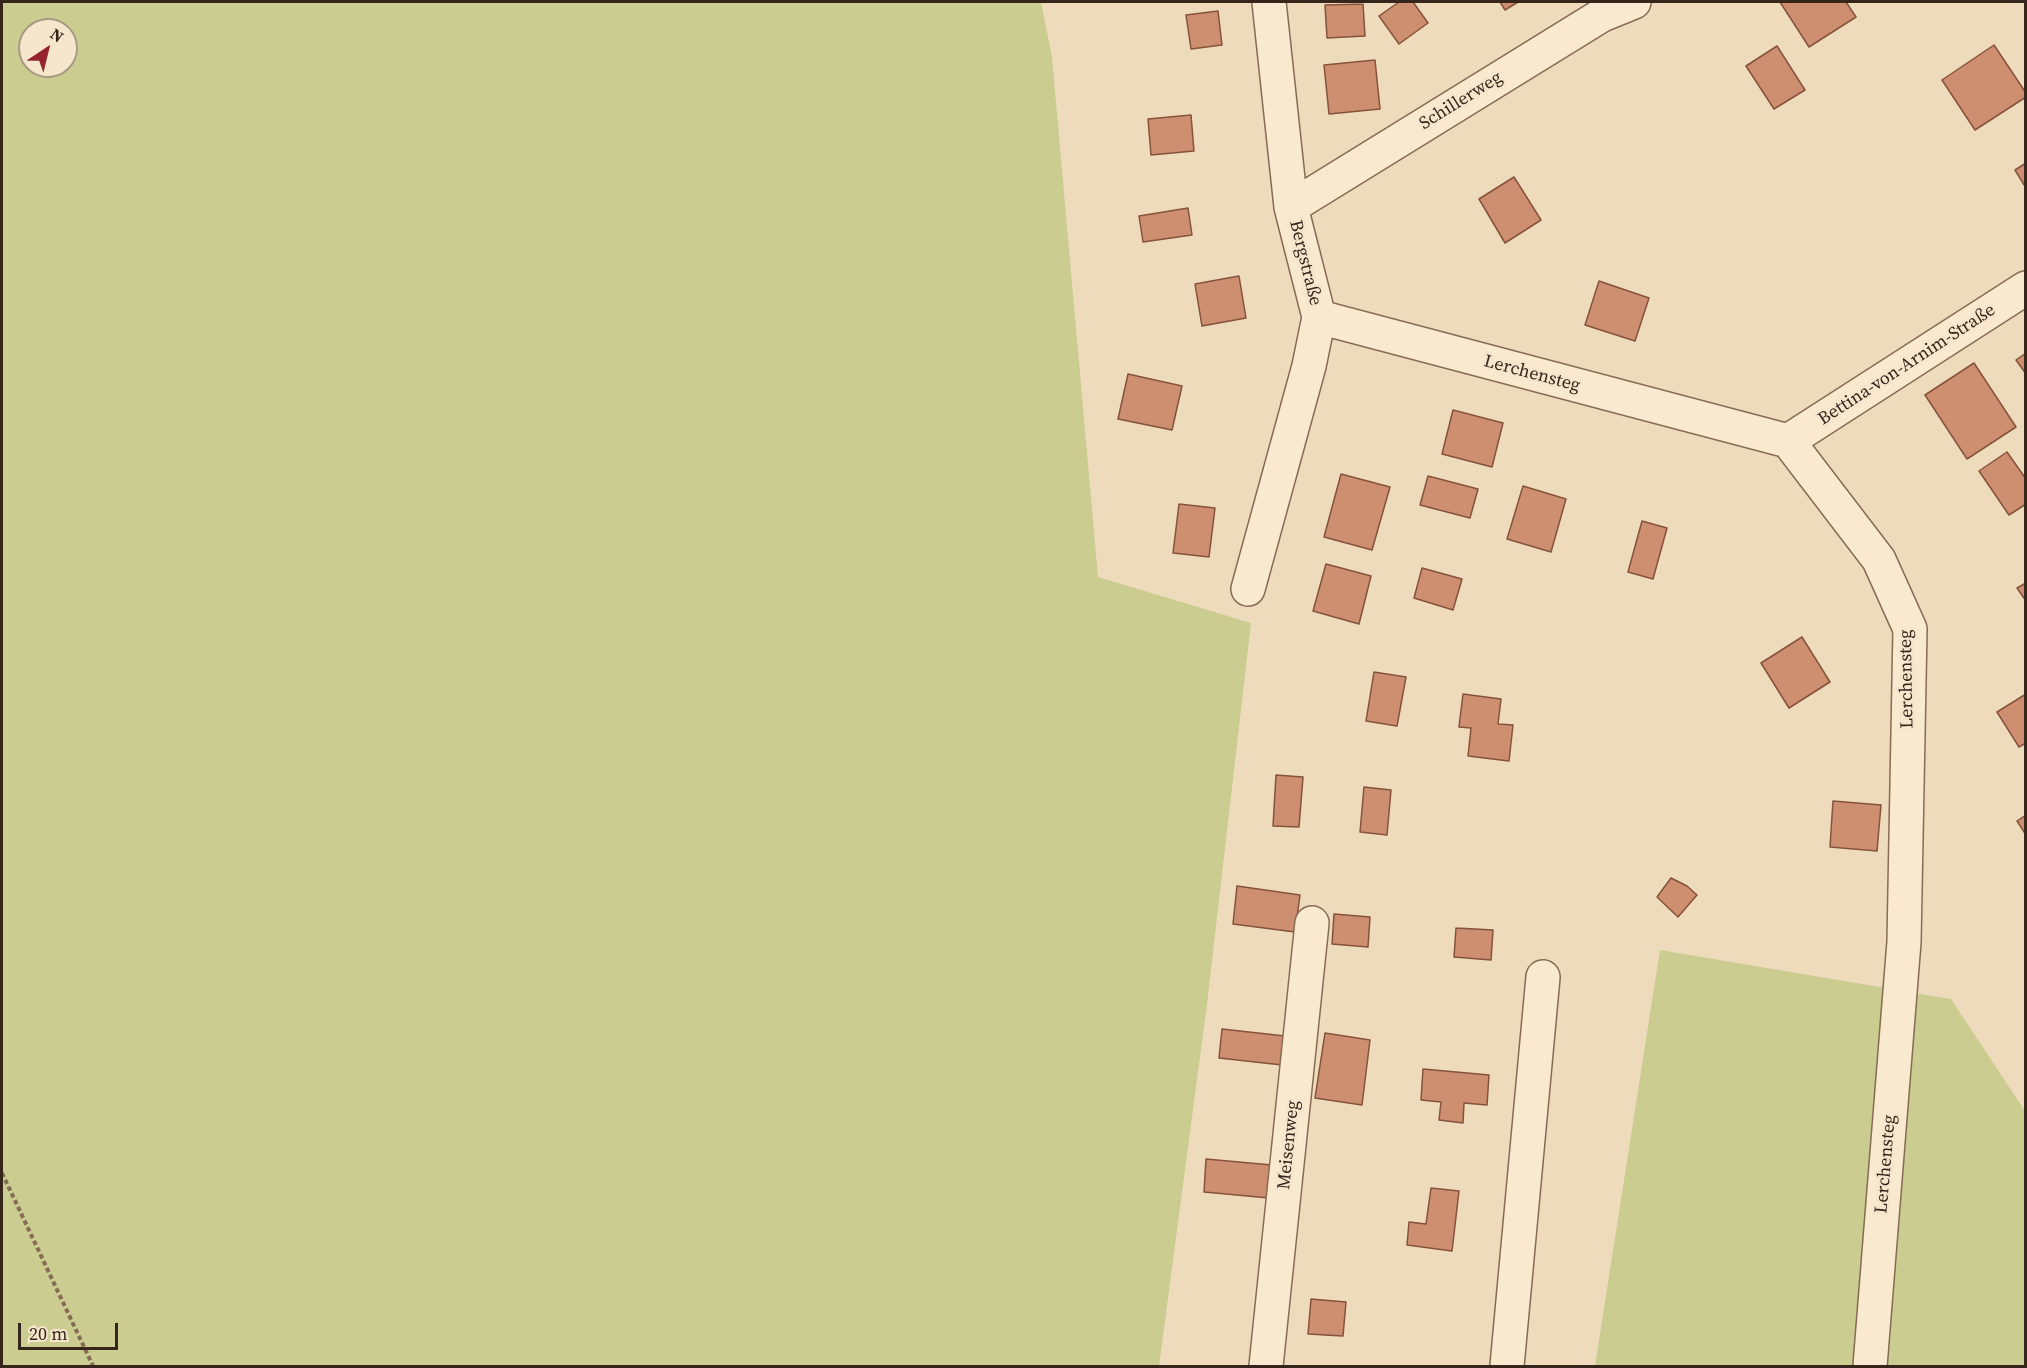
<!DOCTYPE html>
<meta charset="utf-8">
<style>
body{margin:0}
#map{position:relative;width:2027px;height:1368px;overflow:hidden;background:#eedbbc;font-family:"Source Serif 4",serif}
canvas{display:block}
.frame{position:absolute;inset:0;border:3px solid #35251b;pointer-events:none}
.north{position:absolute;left:18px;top:18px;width:60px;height:60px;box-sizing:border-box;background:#f6e6cc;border:2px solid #a99985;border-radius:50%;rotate:35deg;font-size:16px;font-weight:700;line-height:24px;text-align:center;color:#35251b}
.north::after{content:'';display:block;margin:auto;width:21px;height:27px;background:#96242f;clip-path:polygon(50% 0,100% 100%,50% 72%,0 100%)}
.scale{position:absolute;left:18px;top:1323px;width:100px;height:27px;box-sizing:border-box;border:3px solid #35251b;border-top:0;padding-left:8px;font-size:18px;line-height:21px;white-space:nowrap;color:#35251b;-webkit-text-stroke:4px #f6e6cc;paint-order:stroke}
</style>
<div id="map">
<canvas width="2027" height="1368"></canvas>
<div class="frame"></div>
<div class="north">N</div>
<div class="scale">20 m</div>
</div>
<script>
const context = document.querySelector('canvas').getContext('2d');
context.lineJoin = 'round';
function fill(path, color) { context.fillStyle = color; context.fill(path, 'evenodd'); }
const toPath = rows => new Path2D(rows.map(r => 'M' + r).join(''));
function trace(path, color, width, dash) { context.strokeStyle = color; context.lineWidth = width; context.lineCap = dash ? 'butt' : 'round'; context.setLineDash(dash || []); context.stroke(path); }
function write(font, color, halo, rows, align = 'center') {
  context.font = font + ' "Source Serif 4",serif'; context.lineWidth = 6; context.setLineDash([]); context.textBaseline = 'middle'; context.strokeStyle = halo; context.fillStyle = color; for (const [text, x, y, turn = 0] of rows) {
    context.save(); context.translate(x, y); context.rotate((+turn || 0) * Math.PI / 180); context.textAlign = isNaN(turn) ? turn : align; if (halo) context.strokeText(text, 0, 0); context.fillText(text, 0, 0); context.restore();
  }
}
fill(toPath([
 [2,2,1041,2,1052,57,1098,577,1251,623,1207,1004,1159,1366,2,1366],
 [30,30,66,30,66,66,30,66],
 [1660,950,1951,999,2025,1111,2025,1366,1595,1366]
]), '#cacc90');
const building = toPath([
 [1399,2,1413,2,1428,23,1399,44,1379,16,1399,2],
 [1500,2,1518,2,1505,10,1500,2],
 [1780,2,1846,2,1856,17,1809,47,1780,2],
 [1363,4,1365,36,1327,38,1325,5,1363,4],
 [1218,11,1222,45,1191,49,1186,15,1218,11],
 [1994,45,2026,93,2026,97,1975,130,1942,80,1994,45],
 [1777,46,1805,90,1774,109,1746,66,1777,46],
 [1375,60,1380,109,1329,114,1324,65,1375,60],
 [1191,115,1194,151,1151,155,1148,119,1191,115],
 [2026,163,2026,188,2015,170,2026,163],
 [1514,177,1541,220,1505,243,1479,199,1514,177],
 [1188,208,1192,235,1143,242,1139,216,1188,208],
 [1239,276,1246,318,1202,326,1195,284,1239,276],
 [1599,281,1649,298,1635,341,1585,325,1599,281],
 [2026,353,2026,374,2016,360,2026,353],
 [1974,363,2016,427,1967,459,1925,395,1974,363],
 [1128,374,1182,386,1172,430,1118,419,1128,374],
 [1453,410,1503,423,1492,467,1442,454,1453,410],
 [2007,452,2026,479,2026,504,2009,515,1979,471,2007,452],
 [1341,474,1390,487,1372,550,1324,537,1341,474],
 [1428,476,1478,489,1470,518,1420,505,1428,476],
 [1523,486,1566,499,1551,552,1507,539,1523,486],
 [1179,504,1215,508,1209,557,1173,553,1179,504],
 [1642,521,1667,528,1653,579,1628,572,1642,521],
 [1326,564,1371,576,1359,624,1313,611,1326,564],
 [1422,568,1462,579,1453,610,1414,598,1422,568],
 [2026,583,2026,601,2017,588,2026,583],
 [1802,637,1830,682,1789,708,1761,663,1802,637],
 [1374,672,1406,677,1397,726,1366,721,1374,672],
 [1463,694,1501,699,1498,724,1513,725,1509,761,1468,756,1471,728,1459,727,1463,694],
 [2026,694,2026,743,2019,747,1997,712,2026,694],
 [1276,775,1303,777,1299,827,1273,826,1276,775],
 [1364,787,1391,790,1387,835,1360,832,1364,787],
 [1833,801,1881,805,1877,851,1830,847,1833,801],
 [2026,815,2026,835,2017,821,2026,815],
 [1671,878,1687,886,1697,895,1678,917,1657,897,1671,878],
 [1237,886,1300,895,1295,932,1233,924,1237,886],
 [1334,914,1370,917,1368,947,1332,944,1334,914],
 [1456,928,1493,930,1491,960,1454,957,1456,928],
 [1222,1029,1285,1036,1282,1065,1219,1058,1222,1029],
 [1325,1033,1370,1040,1362,1105,1315,1098,1325,1033],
 [1423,1069,1489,1075,1487,1105,1464,1103,1463,1123,1439,1120,1441,1102,1421,1100,1423,1069],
 [1206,1159,1272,1165,1269,1198,1204,1192,1206,1159],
 [1431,1188,1459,1191,1452,1251,1407,1245,1409,1222,1426,1224,1431,1188],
 [1311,1299,1346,1302,1343,1336,1308,1334,1311,1299]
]);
fill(building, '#ce8f71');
trace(building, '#85523b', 1.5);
const minor = toPath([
 [1291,207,1602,15,1634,2],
 [1319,317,1788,441,1879,560,1910,629,1904,942,1870,1366],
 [1788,441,2026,288],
 [1248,589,1309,366,1319,317,1291,207,1269,2],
 [1266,1366,1312,923],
 [1507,1366,1543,977]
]);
trace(minor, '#866b55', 36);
trace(toPath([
 [2,1173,93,1366]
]), '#866b55', 4, [4.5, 3]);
trace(minor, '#f9e9cf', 33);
write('18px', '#35251b', '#f6e6cc', [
 ["Schillerweg",1461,101,-32],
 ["Bergstraße",1305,263,76],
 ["Bettina-von-Arnim-Straße",1907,365,-33],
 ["Lerchensteg",1532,374,15],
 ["Lerchensteg",1907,679,-91],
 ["Meisenweg",1289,1145,-84],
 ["Lerchensteg",1886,1164,-85]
]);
</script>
